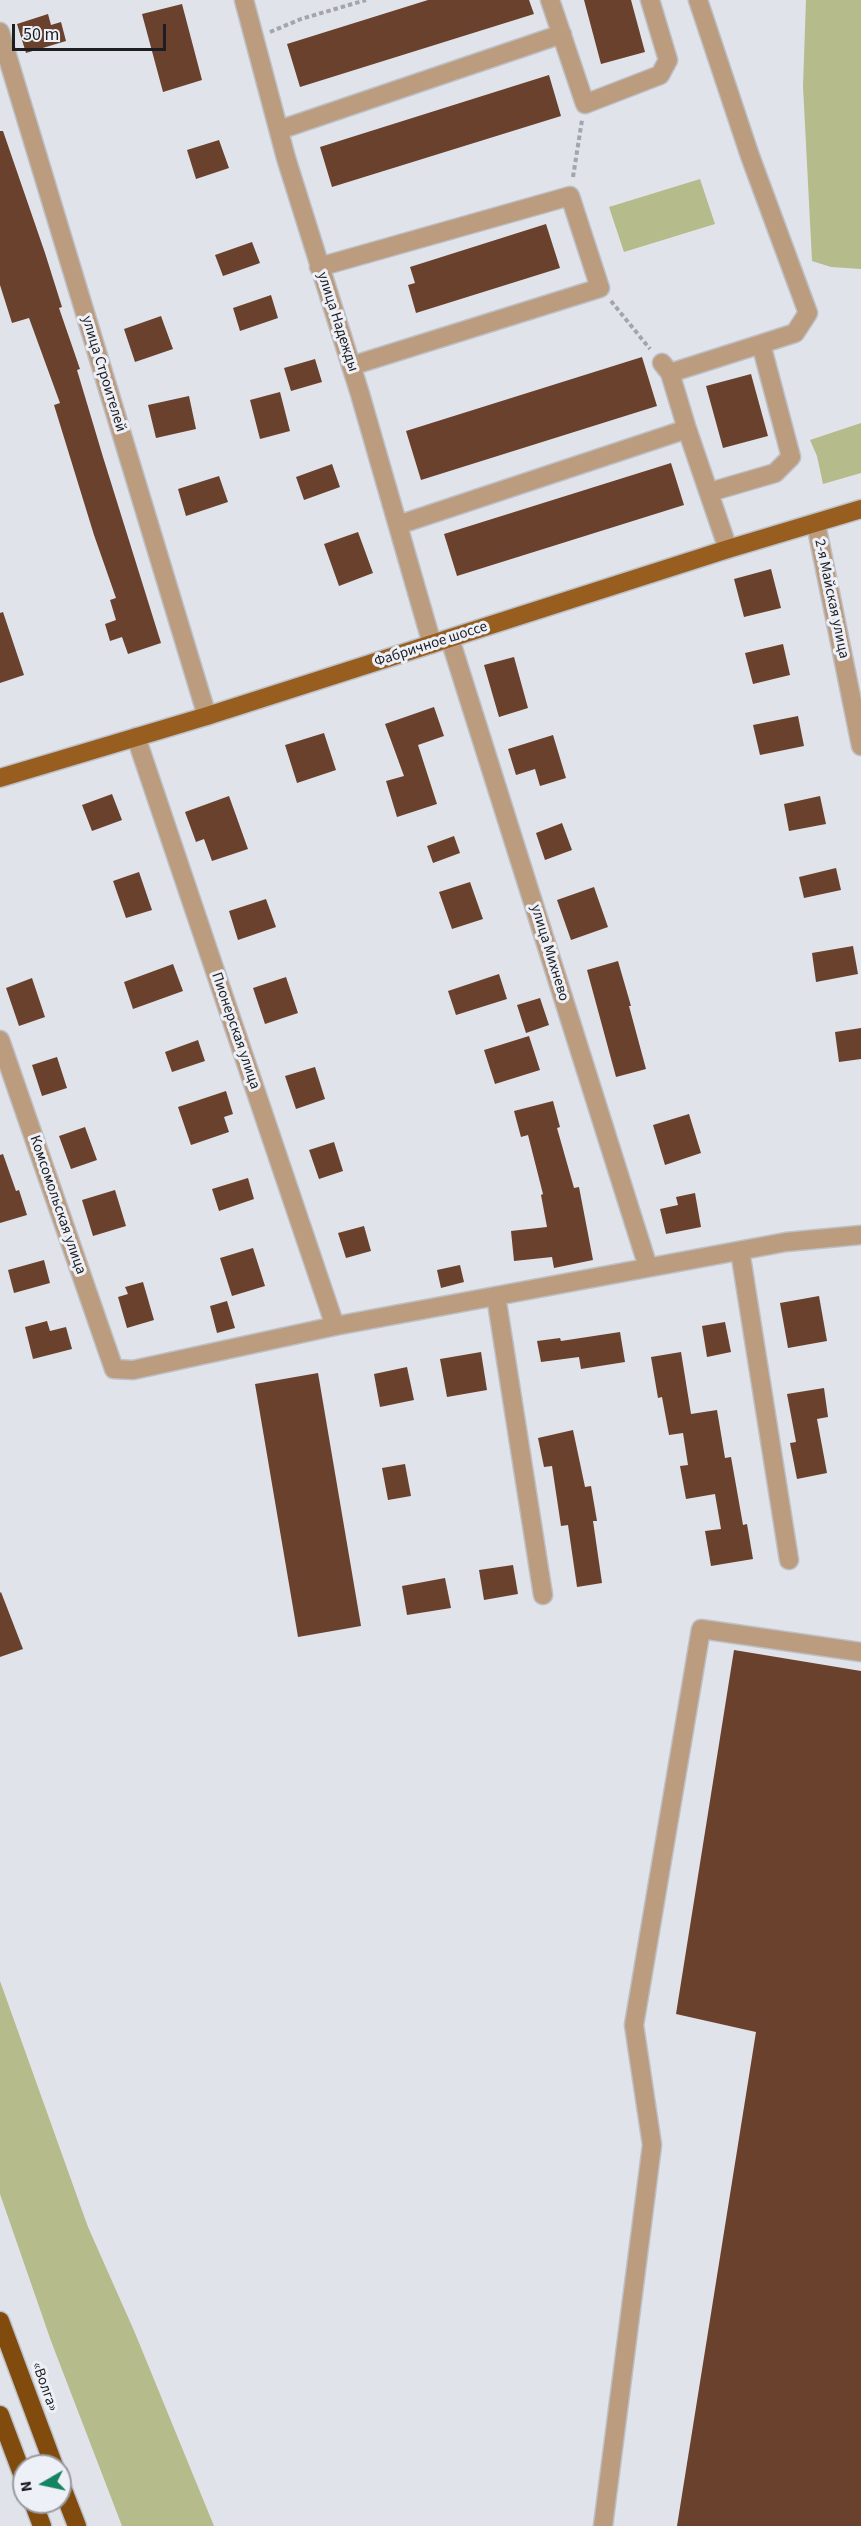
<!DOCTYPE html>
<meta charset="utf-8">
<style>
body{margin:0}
#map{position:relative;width:861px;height:2526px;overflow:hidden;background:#e0e3ea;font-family:"Source Sans 3",sans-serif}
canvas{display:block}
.north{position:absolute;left:12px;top:2454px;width:60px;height:60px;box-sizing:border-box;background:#eef0f7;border:2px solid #9a9ca1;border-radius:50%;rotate:261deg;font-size:16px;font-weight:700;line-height:24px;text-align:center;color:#1d1e21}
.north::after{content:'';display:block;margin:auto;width:21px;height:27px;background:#148462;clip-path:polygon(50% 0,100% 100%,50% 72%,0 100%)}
.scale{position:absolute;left:12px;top:24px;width:154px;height:27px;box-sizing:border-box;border:3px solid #1d1e21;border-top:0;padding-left:8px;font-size:18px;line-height:21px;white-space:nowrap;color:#1d1e21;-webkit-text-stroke:4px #eef0f7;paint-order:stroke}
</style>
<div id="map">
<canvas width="861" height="2526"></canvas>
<div class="north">N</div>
<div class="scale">50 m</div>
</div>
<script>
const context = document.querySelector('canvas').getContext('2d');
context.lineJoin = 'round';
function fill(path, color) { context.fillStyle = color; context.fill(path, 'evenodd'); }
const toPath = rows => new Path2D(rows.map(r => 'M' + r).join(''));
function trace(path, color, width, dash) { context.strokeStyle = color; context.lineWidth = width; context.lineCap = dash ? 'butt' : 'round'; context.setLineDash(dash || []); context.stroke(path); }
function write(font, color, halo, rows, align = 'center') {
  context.font = font + ' "Source Sans 3",sans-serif'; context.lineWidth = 6; context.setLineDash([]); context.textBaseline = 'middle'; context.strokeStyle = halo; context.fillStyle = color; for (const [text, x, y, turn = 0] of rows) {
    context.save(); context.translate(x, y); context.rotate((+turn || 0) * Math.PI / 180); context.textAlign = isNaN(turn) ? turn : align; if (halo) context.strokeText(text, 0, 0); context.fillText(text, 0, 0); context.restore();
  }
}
fill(toPath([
 [806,0,861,0,861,269,831,267,812,261,803,86],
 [700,179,715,224,624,252,609,207],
 [861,423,861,473,823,484,817,456,810,440],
 [0,1981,88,2227,135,2333,214,2526,122,2526,51,2341,0,2194]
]), '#b6bb8c');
fill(toPath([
 [428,0,529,0,534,14,300,87,287,44],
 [584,0,631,0,645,52,601,64],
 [182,4,202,80,163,92,142,14],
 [48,14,51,25,61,22,66,41,26,53,17,24],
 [549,75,561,116,332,187,320,147],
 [0,131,3,131,45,253,62,307,59,308,80,369,77,370,103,457,161,643,128,654,122,637,110,641,105,624,116,620,110,600,116,598,94,535,54,405,60,403,29,318,12,323,0,285],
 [219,140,229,168,196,179,187,150],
 [546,224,560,268,416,313,408,285,415,283,410,267],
 [252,242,260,263,223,276,215,255],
 [271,295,278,318,240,331,233,308],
 [161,316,173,349,135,362,124,329],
 [642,357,657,406,421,480,406,431],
 [315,359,322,382,291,391,284,368],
 [751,374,768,436,723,448,706,386],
 [280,392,290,431,260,439,250,400],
 [189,396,196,429,156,438,148,405],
 [671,463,684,505,457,576,444,534],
 [332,464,340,487,304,500,296,477],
 [219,476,228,502,186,516,178,489],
 [358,532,373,573,339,586,324,544],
 [771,569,781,608,744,617,734,579],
 [3,612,24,675,0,683,0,613],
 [783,644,790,675,753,684,745,653],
 [514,657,528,708,499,717,484,665],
 [434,707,444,736,418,745,437,804,397,817,386,781,404,776,385,724],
 [798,716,804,746,760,755,753,725],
 [324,733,336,770,297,783,285,745],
 [553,735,566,778,540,786,535,769,516,775,508,749],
 [112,794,122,820,92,831,82,805],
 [229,796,248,849,212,861,204,839,196,842,185,812],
 [820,796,826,824,789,831,784,804],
 [562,823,572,850,545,860,536,833],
 [454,836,460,853,433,863,427,846],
 [836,868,841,890,804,898,799,877],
 [139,872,152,910,126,918,113,881],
 [470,882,483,919,452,929,439,892],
 [594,887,608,927,571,940,557,900],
 [266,899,276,927,238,940,229,911],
 [853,946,858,974,816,982,812,953],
 [618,961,631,1006,629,1006,646,1069,616,1077,587,970],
 [173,964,183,991,133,1009,124,982],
 [499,974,507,999,456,1015,448,991],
 [286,977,298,1013,265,1024,253,988],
 [32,978,45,1017,19,1026,6,988],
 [540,998,549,1025,526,1033,517,1005],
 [861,1028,861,1059,839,1062,835,1032],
 [529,1036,540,1070,495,1084,484,1050],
 [198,1040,205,1061,172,1072,165,1052],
 [57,1057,67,1088,42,1096,32,1065],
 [315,1067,325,1099,296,1109,285,1076],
 [226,1091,233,1114,224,1117,229,1132,191,1145,178,1107],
 [553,1101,560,1127,557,1128,574,1188,579,1187,593,1260,554,1268,552,1257,514,1261,511,1231,547,1227,541,1195,543,1194,528,1135,521,1137,514,1111],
 [689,1114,701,1153,665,1165,653,1125],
 [85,1127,97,1160,71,1169,59,1136],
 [334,1142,343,1171,319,1179,309,1150],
 [3,1154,16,1191,19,1190,27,1215,0,1223,0,1155],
 [248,1178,254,1199,219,1211,212,1189],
 [115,1190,126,1226,93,1236,82,1200],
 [695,1193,701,1227,666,1234,660,1209,678,1205,676,1197],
 [364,1226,371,1251,346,1258,338,1233],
 [253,1248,265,1286,232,1296,220,1258],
 [44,1260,50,1283,14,1293,8,1270],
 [460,1265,464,1282,441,1288,437,1270],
 [143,1282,154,1320,127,1328,118,1297,128,1294,125,1287],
 [819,1296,827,1341,788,1348,780,1303],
 [227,1301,235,1328,217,1333,210,1306],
 [47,1321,50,1331,66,1327,72,1349,33,1359,25,1327],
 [725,1322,731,1352,707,1357,702,1326],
 [620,1332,625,1362,581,1369,579,1357,541,1362,537,1341,560,1338,561,1341],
 [481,1352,487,1390,447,1397,440,1359],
 [681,1352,691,1414,717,1410,725,1458,731,1457,743,1525,747,1524,753,1559,711,1566,705,1531,721,1529,715,1494,686,1499,680,1466,688,1465,683,1433,669,1435,662,1397,658,1398,651,1357],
 [407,1367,414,1400,380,1407,374,1374],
 [318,1373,361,1626,298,1637,255,1384],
 [824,1388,828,1417,817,1419,827,1473,797,1479,790,1443,796,1442,787,1394],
 [573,1430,585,1487,591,1486,597,1521,593,1521,602,1583,577,1587,568,1525,561,1526,552,1466,544,1467,538,1438],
 [405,1464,411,1496,388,1500,382,1468],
 [513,1565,518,1594,484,1600,479,1570],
 [445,1578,451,1608,407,1615,402,1586],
 [1,1592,23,1649,0,1657,0,1593],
 [734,1650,861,1671,861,2526,677,2526,756,2032,676,2014]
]), '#6a412d');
const minor = toPath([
 [244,0,286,158,360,394,432,644],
 [550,0,585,104,660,75,668,60,650,0],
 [698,0,750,156,808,313,795,333,761,344,791,457,775,473,710,492],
 [0,32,207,716],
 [279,130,562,34],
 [319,267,570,196,600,288,351,366],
 [670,373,761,344],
 [687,429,728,549],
 [816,524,861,746],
 [398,525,687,429,670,373,662,363],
 [450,639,648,1267],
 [136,737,335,1326],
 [0,1040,114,1369,133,1370,335,1326,786,1242,861,1235],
 [740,1251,789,1560],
 [496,1296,543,1595],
 [603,2526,652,2145,634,2025,701,1629,861,1652]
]);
const major = toPath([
 [0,778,207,716,728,549,861,509]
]);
const highway = toPath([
 [0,2321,54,2466],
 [0,2415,24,2479],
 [60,2482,77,2526],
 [33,2502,42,2526]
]);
trace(minor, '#bdc0c6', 21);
trace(major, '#bdc0c6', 21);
trace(highway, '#bdc0c6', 21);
trace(toPath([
 [270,32,301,19,366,0],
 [573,177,582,120],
 [611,301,650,349]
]), '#a3a5ab', 4, [4.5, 3]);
trace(minor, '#bc9c7e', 18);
trace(major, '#975e1f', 18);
trace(highway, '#804b0d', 18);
write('15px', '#1d1e21', '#eef0f7', [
 ["улица Надежды",337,322,72],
 ["улица Строителей",103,374,73],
 ["2-я Майская улица",831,599,78],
 ["Фабричное шоссе",431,645,-18],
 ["улица Михнево",549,953,73],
 ["Пионерская улица",235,1031,71],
 ["Комсомольская улица",57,1205,71],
 ["«Волга»",44,2387,70]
]);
</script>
